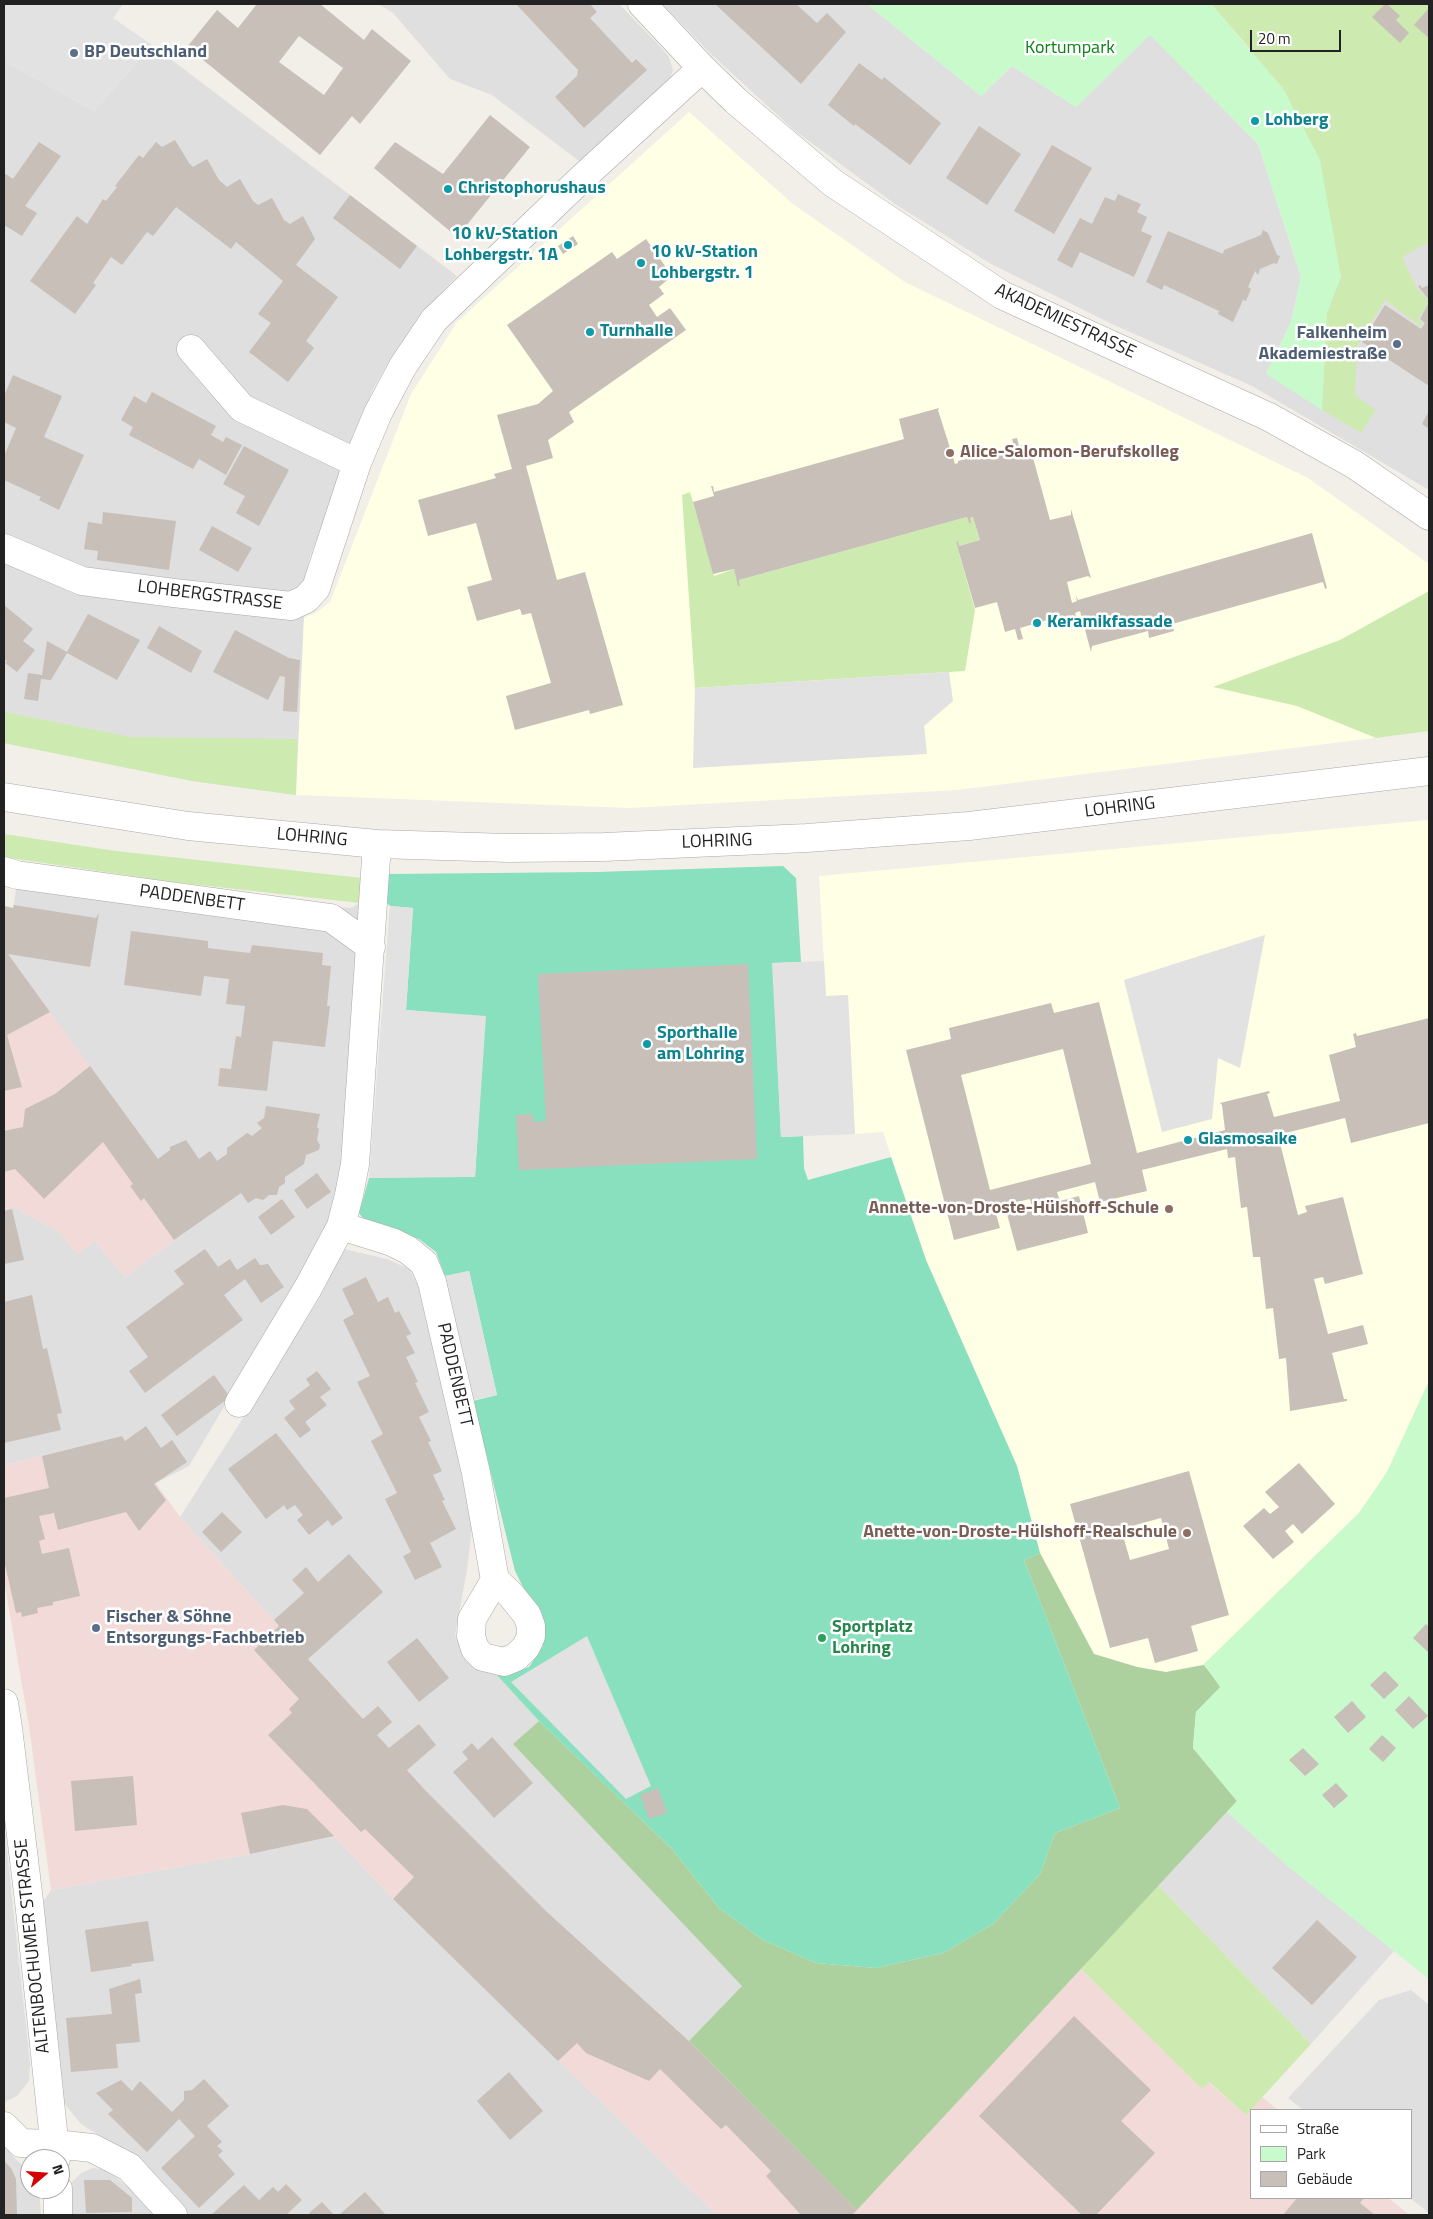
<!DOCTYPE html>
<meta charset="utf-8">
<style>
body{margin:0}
#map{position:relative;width:1433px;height:2219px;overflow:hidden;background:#f2efe9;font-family:"Titillium Web",sans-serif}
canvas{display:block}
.frame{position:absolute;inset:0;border:5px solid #222;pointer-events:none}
.legend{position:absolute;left:1250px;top:2109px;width:162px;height:90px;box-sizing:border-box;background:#fff;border:1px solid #a7a7a7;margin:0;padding:6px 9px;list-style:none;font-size:15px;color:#222}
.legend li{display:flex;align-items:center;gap:10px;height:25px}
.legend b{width:25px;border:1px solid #a7a7a7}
.north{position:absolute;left:20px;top:2149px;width:50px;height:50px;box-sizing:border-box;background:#fff;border:1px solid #a7a7a7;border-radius:50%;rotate:72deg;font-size:14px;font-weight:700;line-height:20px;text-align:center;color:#222}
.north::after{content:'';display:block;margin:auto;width:18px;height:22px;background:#d40000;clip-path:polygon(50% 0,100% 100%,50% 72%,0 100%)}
.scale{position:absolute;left:1250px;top:30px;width:91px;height:22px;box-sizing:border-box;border:2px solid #222;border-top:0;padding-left:6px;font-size:15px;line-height:18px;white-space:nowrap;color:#222;-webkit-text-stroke:4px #fff;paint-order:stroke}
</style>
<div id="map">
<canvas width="1433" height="2219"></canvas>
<div class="frame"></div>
<ul class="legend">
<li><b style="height:6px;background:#fff"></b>Straße</li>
<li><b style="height:14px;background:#c8facc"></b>Park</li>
<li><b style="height:14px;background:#c7bfb8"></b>Gebäude</li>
</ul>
<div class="north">N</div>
<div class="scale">20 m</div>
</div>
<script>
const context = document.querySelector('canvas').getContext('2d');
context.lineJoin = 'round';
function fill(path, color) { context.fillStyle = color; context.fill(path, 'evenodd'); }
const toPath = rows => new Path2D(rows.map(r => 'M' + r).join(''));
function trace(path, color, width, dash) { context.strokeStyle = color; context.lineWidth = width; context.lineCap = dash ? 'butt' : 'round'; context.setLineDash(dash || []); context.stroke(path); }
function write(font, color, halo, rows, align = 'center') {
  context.font = font + ' "Titillium Web",sans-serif'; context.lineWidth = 5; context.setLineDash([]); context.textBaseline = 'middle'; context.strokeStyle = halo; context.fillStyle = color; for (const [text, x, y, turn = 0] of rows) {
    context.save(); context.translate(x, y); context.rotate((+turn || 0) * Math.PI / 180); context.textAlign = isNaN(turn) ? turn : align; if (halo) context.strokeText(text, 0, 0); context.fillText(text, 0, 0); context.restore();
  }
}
fill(toPath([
 [379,4,619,4,656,42,669,57,673,70,670,79,587,167,492,95,450,79,393,13],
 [662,4,867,4,981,96,1012,66,1076,107,1150,34,1258,144,1301,277,1291,322,1266,374,1429,162,1429,490,1252,386,1112,324,991,264,895,204,795,131,712,55],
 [152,45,457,276,429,306,386,366,372,391,309,560,304,618,296,795,192,781,4,743,4,61,94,111],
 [17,885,351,908,360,903,345,1152,337,1194,321,1242,189,1466,154,1484,122,1436,4,1465,4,1209,14,1207,59,1232,77,1254,95,1241,125,1277,202,1220,8,955,9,934,4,933,4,906,13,908],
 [344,1249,387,1259,409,1269,419,1288,464,1480,472,1527,467,1570,455,1635,465,1655,495,1673,539,1721,514,1744,743,1986,689,2041,546,1911,425,1790,377,1735,180,1517,319,1299],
 [1227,1812,1289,1867,1394,1951,1311,2044,1158,1885],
 [4,1823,30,2063,29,2081,17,2096,5,2102],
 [334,1836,393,1899,717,2215,182,2215,119,2148,81,2124,64,2103,61,2079,42,1904,51,1890,250,1854],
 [1411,1990,1429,2005,1429,2213,1410,2198,1412,2198,1412,2110,1303,2110,1288,2098,1379,2000],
 [4,2146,30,2174,30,2189,39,2189,41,2215,4,2215],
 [93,2168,107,2170,149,2204,159,2215,72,2215,71,2183,81,2173]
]), '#e0dfdf');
fill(toPath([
 [4,934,10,934,8,954,202,1220,125,1277,95,1241,77,1254,59,1232,14,1207,4,1209],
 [122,1436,180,1517,377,1735,425,1790,546,1911,689,2041,857,2209,1081,1969,1202,2089,1208,2082,1245,2114,1262,2097,1278,2110,1252,2110,1252,2198,1389,2198,1409,2215,717,2215,393,1899,334,1836,250,1854,51,1890,29,1726,4,1580,4,1465]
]), '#f2dad9');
fill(toPath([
 [689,112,793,204,905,282,1308,478,1429,564,1429,620,1398,735,957,790,629,808,296,795,304,618,317,612,330,602,411,394,457,322],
 [1429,820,1429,1381,1387,1472,1359,1513,1204,1664,1166,1672,1138,1667,1094,1654,1040,1553,1017,1466,926,1260,883,1132,855,1134,848,995,826,996,819,876]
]), '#ffffe5');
fill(toPath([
 [1211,4,1429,4,1429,242,1402,257,1417,289,1429,301,1418,319,1423,323,1420,326,1385,300,1357,346,1355,395,1376,410,1361,433,1322,410,1327,313,1341,277,1251,50],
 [690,492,714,576,734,569,739,586,740,586,739,580,967,517,969,523,970,518,973,517,980,540,959,546,958,541,956,542,975,610,965,671,695,688,682,495],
 [1429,591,1429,731,1376,738,1297,706,1213,687,1340,640],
 [4,712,131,737,297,739,296,795,192,781,4,743],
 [4,834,116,851,362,878,360,903,173,882,10,858,4,856],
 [1158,1885,1311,2044,1246,2115,1209,2082,1202,2089,1081,1969]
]), '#cdebb0');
fill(toPath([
 [1040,1553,1094,1654,1137,1667,1166,1672,1204,1665,1221,1687,1196,1712,1193,1748,1237,1801,857,2210,689,2041,742,1986,513,1744,539,1721,672,1849,719,1908,763,1940,816,1963,876,1968,943,1953,993,1924,1040,1874,1055,1833,1120,1808,1024,1560]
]), '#add19e');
fill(toPath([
 [867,4,1211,4,1283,88,1320,160,1341,277,1327,313,1322,410,1266,374,1291,322,1301,277,1258,144,1150,35,1076,107,1012,66,981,96],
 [1429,1381,1429,1979,1289,1867,1227,1812,1237,1801,1193,1748,1196,1712,1220,1687,1204,1664,1359,1513,1387,1472]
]), '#c8facc');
fill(toPath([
 [783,866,796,878,801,962,773,963,781,1137,803,1136,804,1168,808,1180,891,1157,926,1260,1017,1466,1040,1553,1024,1560,1120,1808,1055,1833,1040,1874,993,1924,943,1953,876,1968,816,1963,763,1940,719,1908,672,1849,539,1721,495,1673,510,1673,529,1667,543,1646,542,1618,528,1597,515,1571,473,1401,497,1395,469,1271,445,1276,436,1252,419,1239,365,1221,359,1213,369,1178,475,1176,485,1017,406,1010,413,908,390,906,386,902,388,874,596,872]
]), '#88e0be');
fill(toPath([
 [4,4,123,4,113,18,152,45,94,111,4,61],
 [949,672,953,701,924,726,927,754,693,768,695,688],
 [390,906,413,908,406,1010,486,1016,475,1177,369,1178],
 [1265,935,1240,1068,1218,1058,1212,1119,1162,1132,1124,980],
 [824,961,826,996,848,995,855,1134,781,1137,772,963],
 [469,1271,497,1395,473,1400,445,1276],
 [587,1636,651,1786,626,1799,511,1682]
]), '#e2e2e2');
fill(toPath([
 [257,4,320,4,364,40,372,29,411,61,360,124,352,116,320,155,187,47,217,10,238,28],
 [299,36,343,68,324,95,279,62],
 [516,4,590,4,597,12,590,18,632,63,636,59,647,70,584,128,555,97,577,76,578,70],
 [715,4,796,4,817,23,827,13,846,32,801,84],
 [1385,4,1387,4,1400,16,1396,20,1409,33,1400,43,1372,17],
 [1429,8,1429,38,1414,25],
 [859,63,882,80,884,77,941,123,910,165,855,124,854,126,828,105],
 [490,115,530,147,457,237,374,168,395,142,443,174],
 [979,126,1021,154,987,205,946,178],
 [175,140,189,163,193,167,207,159,219,180,227,187,240,179,253,201,258,205,272,198,284,220,290,224,303,216,315,239,296,265,338,297,306,341,314,348,288,382,249,352,271,323,258,314,283,281,236,242,231,249,176,207,153,236,147,232,122,265,111,257,93,283,96,285,75,314,30,281,77,216,87,224,103,199,106,201,117,187,115,186,139,155,143,158,156,142,162,147],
 [39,142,61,156,25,206,37,213,22,236,4,225,4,173,13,179],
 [1052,145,1092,168,1054,234,1014,211],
 [1118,194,1141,204,1137,212,1147,217,1141,231,1152,236,1134,277,1080,252,1072,268,1057,260,1080,218,1092,224,1105,197,1115,201],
 [350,195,417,246,400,269,333,218],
 [1263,230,1268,233,1277,255,1280,256,1277,264,1274,263,1260,269,1258,275,1255,271,1248,287,1251,289,1246,301,1243,300,1233,322,1218,314,1219,311,1164,285,1162,290,1146,282,1168,231,1223,254,1224,250,1261,235],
 [573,236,578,244,563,254,558,246],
 [646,239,672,276,659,287,664,294,649,305,657,317,670,308,686,330,569,412,574,422,548,440,553,458,526,466,557,580,585,572,623,705,590,714,589,710,515,730,506,696,551,683,531,613,522,615,520,609,477,621,467,587,492,580,476,523,428,536,418,500,496,478,494,474,512,469,497,415,538,404,553,391,507,325,612,252,617,259],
 [1420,285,1422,288,1429,285,1429,300,1418,286],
 [1429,302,1429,386,1362,342,1385,305,1421,329,1425,323,1420,319],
 [13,375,62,396,44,437,84,455,59,510,39,500,41,497,4,480,4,456,16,428,4,422,4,396],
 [152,392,216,426,211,435,223,442,226,437,242,445,226,475,199,459,193,469,129,435,133,427,121,420,134,396,146,403],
 [939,408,938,410,955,464,958,463,958,461,1014,447,1012,439,1017,438,1019,446,1029,443,1050,520,1071,515,1071,509,1091,578,1088,576,1067,582,1072,603,1077,601,1076,595,1078,600,1312,533,1327,588,1325,589,1323,582,1172,624,1174,631,1149,638,1148,631,1092,646,1091,652,1080,611,1075,613,1077,619,1053,625,1051,619,1020,628,1023,639,1018,640,1015,629,1005,632,997,602,975,608,956,542,958,541,959,546,980,540,973,517,970,518,971,523,969,523,967,517,739,580,740,586,738,586,734,569,713,574,693,502,714,496,711,486,713,486,714,492,904,439,899,419],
 [1429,411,1429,429,1422,424],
 [244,446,289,470,259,526,236,513,245,496,223,484],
 [103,512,176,521,169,570,97,560,98,551,84,549,88,522,102,524],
 [212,526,252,548,238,572,199,550],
 [4,605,33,629,23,641,35,650,17,672,5,663,7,661,4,659],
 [88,614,140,640,117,680,67,653,51,680,41,679,38,701,24,699,28,673,42,675,47,641,67,652],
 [159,626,202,651,191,673,147,648],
 [235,630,289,658,300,660,297,712,283,711,285,677,280,676,268,700,213,672],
 [14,905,96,918,99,913,90,967,8,954,50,1012,7,1035,22,1087,4,1091,4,906,13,908],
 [131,931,208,941,208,948,232,951,250,953,252,945,323,953,322,965,331,966,327,1006,330,1006,325,1047,273,1041,267,1091,218,1086,220,1068,231,1069,236,1036,241,1037,245,1006,226,1004,229,979,204,976,201,996,124,985],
 [748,964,757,1159,519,1170,516,1115,533,1114,533,1122,546,1121,538,974],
 [1099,1002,1137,1153,1225,1130,1222,1105,1220,1103,1269,1091,1270,1093,1267,1094,1274,1117,1340,1101,1329,1055,1356,1047,1353,1034,1356,1033,1357,1036,1429,1018,1429,1123,1351,1143,1345,1118,1278,1135,1298,1215,1307,1212,1305,1206,1343,1197,1363,1274,1325,1284,1323,1277,1314,1279,1328,1334,1363,1325,1368,1344,1332,1353,1344,1399,1347,1399,1347,1401,1290,1411,1286,1358,1279,1359,1273,1308,1266,1309,1260,1257,1253,1257,1247,1207,1241,1208,1235,1157,1228,1158,1227,1149,1142,1170,1147,1191,1100,1202,1095,1182,1057,1192,1060,1201,1079,1196,1088,1233,1017,1251,1007,1214,1032,1208,1030,1199,994,1207,1000,1228,954,1240,906,1050,951,1039,949,1028,1051,1003,1054,1013],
 [1063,1049,1091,1164,990,1190,961,1075],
 [90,1066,158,1159,170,1150,170,1147,186,1140,199,1159,210,1151,217,1161,227,1154,227,1148,247,1133,252,1136,262,1128,257,1123,264,1118,266,1106,320,1114,317,1127,319,1129,317,1140,320,1145,319,1150,306,1155,304,1164,285,1177,285,1183,279,1187,277,1195,269,1195,263,1200,256,1198,248,1203,241,1193,174,1240,144,1198,141,1201,130,1186,133,1184,103,1142,44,1199,15,1169,4,1172,4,1131,23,1127,25,1109,55,1094],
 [317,1173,331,1192,307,1209,294,1190],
 [282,1199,295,1217,271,1235,258,1217],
 [12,1209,24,1260,4,1264,4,1211],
 [205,1249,218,1267,230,1259,237,1270,255,1258,260,1265,268,1264,284,1287,261,1303,245,1279,224,1295,243,1320,145,1393,129,1371,148,1357,126,1327,184,1284,174,1271],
 [366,1277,378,1302,388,1297,395,1313,399,1311,411,1334,406,1336,415,1353,406,1357,418,1382,415,1383,429,1412,419,1417,431,1441,428,1442,442,1471,433,1475,445,1500,442,1501,456,1529,430,1543,442,1567,415,1580,403,1556,411,1552,385,1499,397,1493,371,1441,383,1434,357,1382,370,1376,343,1320,354,1314,342,1289],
 [32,1295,43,1349,47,1348,62,1413,57,1414,61,1430,4,1443,4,1302],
 [317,1371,331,1389,320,1397,327,1405,305,1422,311,1430,300,1438,284,1418,295,1409,289,1401,310,1385,306,1379],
 [214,1375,230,1397,177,1436,161,1415],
 [146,1426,161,1448,172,1440,187,1462,154,1484,166,1500,139,1531,126,1512,58,1530,54,1513,39,1516,45,1539,39,1541,42,1554,69,1548,80,1596,53,1602,53,1605,37,1608,38,1613,22,1617,21,1612,16,1613,4,1560,4,1498,49,1488,42,1456,122,1436,125,1441],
 [276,1433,343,1518,332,1526,328,1520,309,1535,297,1520,303,1515,295,1505,287,1510,284,1505,266,1519,228,1469],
 [1299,1463,1335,1504,1302,1534,1293,1524,1285,1531,1294,1542,1273,1559,1243,1526,1264,1508,1270,1514,1279,1507,1265,1492],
 [1189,1471,1229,1615,1191,1626,1198,1651,1155,1663,1148,1638,1110,1648,1070,1504],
 [1161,1518,1169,1549,1130,1560,1121,1529],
 [222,1512,242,1532,221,1552,202,1532],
 [349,1554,383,1592,308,1659,363,1719,378,1706,392,1722,377,1735,389,1748,419,1724,436,1745,407,1770,425,1790,546,1911,689,2041,857,2210,852,2215,801,2215,766,2176,771,2171,726,2125,721,2129,660,2069,649,2081,586,2053,577,2043,558,2061,393,1899,414,1877,365,1829,361,1832,268,1735,292,1713,289,1709,299,1699,254,1650,279,1626,274,1620,304,1593,292,1580,306,1567,318,1582],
 [1426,1624,1429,1627,1428,1652,1413,1638],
 [417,1638,449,1678,419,1702,387,1662],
 [1385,1671,1399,1685,1384,1699,1370,1685],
 [1409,1696,1428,1716,1413,1729,1395,1710],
 [1352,1701,1366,1717,1348,1733,1334,1717],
 [1382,1735,1396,1748,1383,1762,1369,1749],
 [492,1737,533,1783,494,1818,453,1772,468,1759,462,1752,472,1743,478,1750],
 [1303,1748,1319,1764,1305,1776,1289,1760],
 [133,1776,137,1825,75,1831,71,1781],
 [1336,1783,1348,1796,1334,1808,1322,1795],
 [658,1788,667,1813,649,1819,640,1795],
 [283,1805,307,1809,334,1836,250,1854,241,1813],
 [1317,1920,1357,1957,1312,2005,1272,1968],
 [148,1921,154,1961,131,1964,132,1966,91,1972,85,1930],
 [140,1979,142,1993,135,1994,140,2042,116,2044,118,2068,71,2072,66,2018,112,2014,109,1989],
 [1074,2016,1151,2090,1121,2121,1155,2153,1096,2215,1082,2215,979,2116],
 [509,2072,543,2111,510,2140,477,2101],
 [204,2079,229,2106,207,2126,222,2142,217,2146,223,2151,218,2155,235,2174,199,2208,161,2168,195,2136,179,2119,147,2152,108,2114,113,2110,96,2093,121,2080,132,2091,140,2081,172,2112,184,2100,184,2091,192,2090],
 [4,2161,11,2168,16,2179,17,2215,4,2215],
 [84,2180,110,2180,132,2198,132,2212,86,2213],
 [286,2184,302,2200,286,2215,211,2215,244,2185,259,2200,273,2187,278,2192],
 [365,2192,386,2215,339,2215],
 [1297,2198,1364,2198,1360,2203,1375,2215,1283,2215],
 [322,2202,334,2215,311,2215,309,2213]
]), '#c7bfb8');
const minor = toPath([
 [642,4,702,68,736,101,833,183,1002,295,1269,417,1355,465,1429,516],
 [191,349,242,408,357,463],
 [4,548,82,581,174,593,291,606,306,599,316,588,357,463,378,413,403,366,434,320,580,180,702,68],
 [4,797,188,826,377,844,509,848,604,847,807,838,969,826,1429,771],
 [4,871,17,875,331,918,371,947],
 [341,1226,392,1242,408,1250,424,1263,432,1282,476,1473,495,1580,472,1619,471,1636,475,1649,483,1657,504,1662,516,1657,526,1647,531,1636,531,1626,527,1615,511,1595,495,1580],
 [239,1403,308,1288,341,1226,349,1195,355,1164,377,844],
 [4,1703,8,1728,29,1901,56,2159],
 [4,2126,21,2143,55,2144,92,2148,129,2167,173,2215],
 [58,2189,58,2215]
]);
trace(minor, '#a9a9a9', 29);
trace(minor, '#fff', 28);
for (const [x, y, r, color] of [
 [74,53,5,"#5c6f8a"],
 [1255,121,5,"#0f9aa8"],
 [448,189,5,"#0f9aa8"],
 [568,245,5,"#0f9aa8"],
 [641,263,5,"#0f9aa8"],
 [590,332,5,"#0f9aa8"],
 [1397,344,5,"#5c6f8a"],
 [950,453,5,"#8d6e63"],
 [1037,623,5,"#0f9aa8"],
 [647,1044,5,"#0f9aa8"],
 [1188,1140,5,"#0f9aa8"],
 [1169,1209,5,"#8d6e63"],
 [1187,1533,5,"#8d6e63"],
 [96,1628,5,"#5c6f8a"],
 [822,1638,5,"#2e9e5b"]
]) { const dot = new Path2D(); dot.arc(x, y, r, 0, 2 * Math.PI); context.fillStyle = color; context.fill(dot); trace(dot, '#fff', 2); }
write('18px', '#0c8416', '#fff', [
 ["Kortumpark",1070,49]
]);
write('bold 18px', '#4e5e75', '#fff', [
 ["BP Deutschland",84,53],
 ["Falkenheim",1387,334,"right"],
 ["Akademiestraße",1387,355,"right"],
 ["Fischer & Söhne",106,1618],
 ["Entsorgungs-Fachbetrieb",106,1639]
], 'left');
write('bold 18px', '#0d838f', '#fff', [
 ["Lohberg",1265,121],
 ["Christophorushaus",458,189],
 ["10 kV-Station",558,235,"right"],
 ["Lohbergstr. 1A",558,256,"right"],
 ["10 kV-Station",651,253],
 ["Lohbergstr. 1",651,274],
 ["Turnhalle",600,332],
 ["Keramikfassade",1047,623],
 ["Sporthalle",657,1034],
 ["am Lohring",657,1055],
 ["Glasmosaike",1198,1140]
], 'left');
write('18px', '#222', '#fff', [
 ["AKADEMIESTRASSE",1065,322,25],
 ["LOHBERGSTRASSE",210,596,7],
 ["LOHRING",1120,808,-7],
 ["LOHRING",312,838,5],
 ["LOHRING",717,842,-2],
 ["PADDENBETT",192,899,8],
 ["PADDENBETT",454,1375,77],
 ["ALTENBOCHUMER STRASSE",33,1946,-96]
]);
write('bold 18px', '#785e54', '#fff', [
 ["Alice-Salomon-Berufskolleg",960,453,"left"],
 ["Annette-von-Droste-Hülshoff-Schule",1159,1209],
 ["Anette-von-Droste-Hülshoff-Realschule",1177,1533]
], 'right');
write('bold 18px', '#27864d', '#fff', [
 ["Sportplatz",832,1628],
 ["Lohring",832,1649]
], 'left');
</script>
